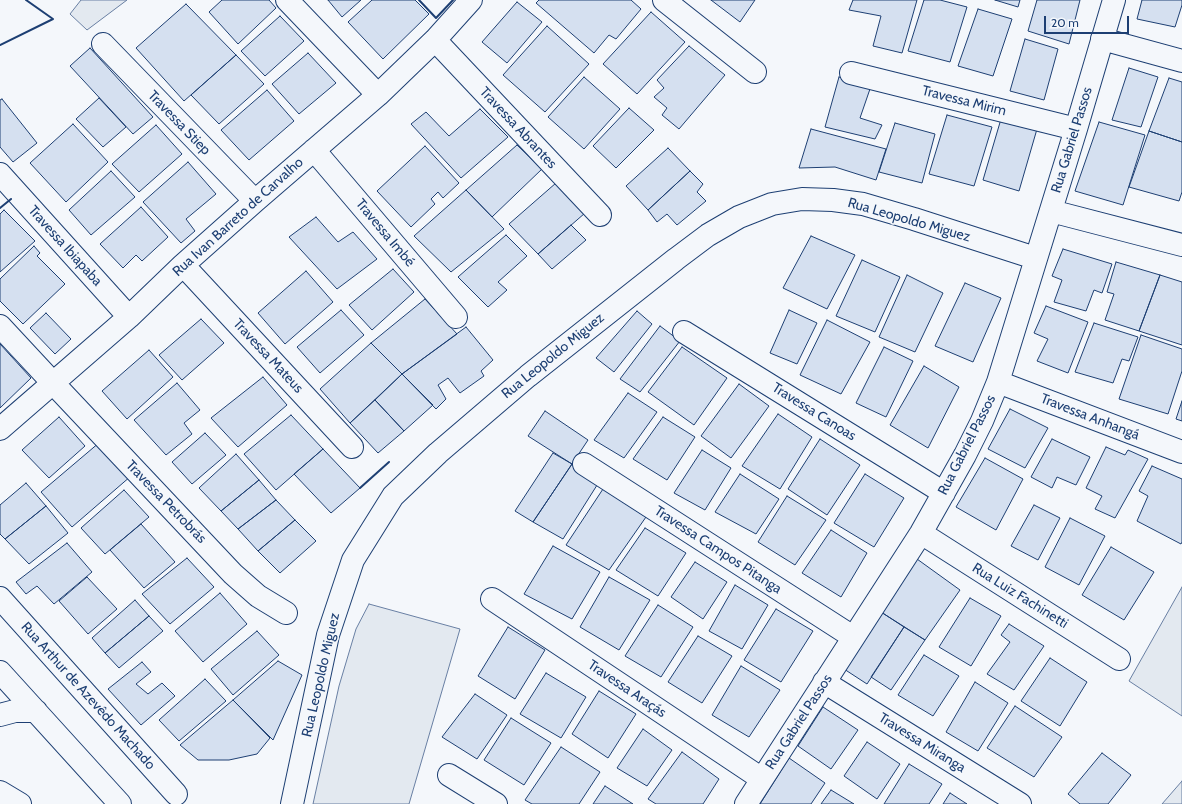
<!DOCTYPE html>
<meta charset="utf-8">
<style>
body{margin:0}
#map{position:relative;width:1182px;height:804px;overflow:hidden;background:#f4f7fb;font-family:Cabin,sans-serif}
canvas{display:block}
.scale{position:absolute;left:1044px;top:16px;width:85px;height:18px;box-sizing:border-box;border:2px solid #1d3f73;border-top:0;padding-left:5px;font-size:12px;line-height:14px;white-space:nowrap;color:#1d3f73;-webkit-text-stroke:3px #f4f7fb;paint-order:stroke}
</style>
<div id="map">
<canvas width="1182" height="804"></canvas>
<div class="scale">20 m</div>
</div>
<script>
const context = document.querySelector('canvas').getContext('2d');
context.lineJoin = 'round';
function fill(path, color) { context.fillStyle = color; context.fill(path, 'evenodd'); }
const toPath = rows => new Path2D(rows.map(r => 'M' + r).join(''));
function trace(path, color, width, dash) { context.strokeStyle = color; context.lineWidth = width; context.lineCap = dash ? 'butt' : 'round'; context.setLineDash(dash || []); context.stroke(path); }
function write(font, color, halo, rows, align = 'center') {
  context.font = font + ' Cabin,sans-serif'; context.lineWidth = 3; context.setLineDash([]); context.textBaseline = 'middle'; context.strokeStyle = halo; context.fillStyle = color; for (const [text, x, y, turn = 0] of rows) {
    context.save(); context.translate(x, y); context.rotate((+turn || 0) * Math.PI / 180); context.textAlign = isNaN(turn) ? turn : align; if (halo) context.strokeText(text, 0, 0); context.fillText(text, 0, 0); context.restore();
  }
}
const green = toPath([
 [81,0,127,0,87,30,70,14,81,0],
 [1182,587,1182,716,1129,681,1182,587],
 [369,604,460,629,409,804,313,804,339,686,356,629,369,604],
 [1182,781,1182,804,1162,804,1182,781]
]);
fill(green, '#e3e9f0');
trace(green, '#687fa3', 1);
const building = toPath([
 [222,0,269,0,276,8,238,44,209,12,222,0],
 [328,0,361,0,342,17,328,0],
 [372,0,415,0,429,14,383,59,348,22,372,0],
 [539,0,631,0,641,9,616,39,609,35,594,53,536,3,539,0],
 [711,0,755,0,740,22,711,0],
 [853,0,917,0,902,53,873,46,881,16,849,10,853,0],
 [924,0,940,0,967,7,950,62,908,51,924,0],
 [995,0,1020,0,1018,7,995,0],
 [1037,0,1080,0,1069,44,1028,31,1037,0],
 [1142,0,1182,0,1182,5,1175,27,1137,19,1142,0],
 [517,2,542,22,507,63,482,42,517,2],
 [186,4,236,55,184,101,136,48,186,4],
 [978,9,1012,19,993,76,958,66,978,9],
 [651,12,685,42,637,94,603,64,651,12],
 [280,16,304,41,265,76,241,51,280,16],
 [547,26,589,64,545,112,503,75,547,26],
 [1025,39,1058,49,1044,100,1010,91,1025,39],
 [689,46,725,75,679,129,662,115,667,108,654,97,664,88,657,80,689,46],
 [90,48,153,117,133,134,70,66,90,48],
 [308,53,336,83,299,114,272,84,308,53],
 [236,55,264,84,219,124,191,95,236,55],
 [1129,68,1158,77,1141,127,1112,120,1129,68],
 [584,77,620,109,584,149,548,117,584,77],
 [839,77,871,86,860,118,882,125,875,139,825,127,839,77],
 [1169,78,1182,82,1182,142,1149,131,1169,78],
 [267,90,294,121,249,160,221,130,267,90],
 [99,98,126,127,103,147,76,119,99,98],
 [2,99,37,143,13,162,0,147,0,100,2,99],
 [629,108,654,130,616,168,593,146,629,108],
 [480,109,508,137,461,178,411,124,426,112,449,136,480,109],
 [947,115,992,127,974,186,929,174,947,115],
 [1001,119,1037,129,1019,191,983,180,1001,119],
 [1099,122,1145,135,1123,205,1075,191,1099,122],
 [895,123,935,134,922,183,879,172,895,123],
 [73,124,108,162,66,202,30,163,73,124],
 [156,125,182,154,139,192,112,164,156,125],
 [811,129,886,149,876,180,835,167,799,168,811,129],
 [1149,131,1182,142,1182,192,1179,201,1129,187,1149,131],
 [517,145,542,169,492,217,466,190,517,145],
 [425,146,459,183,443,198,438,192,431,199,435,204,411,227,377,191,425,146],
 [668,148,690,171,648,210,626,186,668,148],
 [188,162,216,194,186,219,195,231,181,243,143,202,188,162],
 [111,171,135,197,91,235,69,210,111,171],
 [690,171,703,184,697,192,706,201,677,225,667,214,657,222,648,210,690,171],
 [556,183,585,213,538,254,509,224,556,183],
 [466,190,504,229,451,272,414,236,466,190],
 [141,207,168,237,142,261,136,255,123,268,100,244,141,207],
 [4,210,35,241,0,272,0,214,4,210],
 [316,217,338,242,353,232,377,259,337,289,289,237,316,217],
 [571,225,586,240,552,269,538,254,571,225],
 [506,235,527,256,498,282,507,290,488,307,458,277,506,235],
 [811,236,855,255,827,309,783,288,811,236],
 [34,246,40,253,37,256,65,284,23,324,0,301,0,279,34,246],
 [1063,249,1112,264,1102,293,1094,290,1086,311,1054,302,1062,280,1052,276,1063,249],
 [862,260,900,277,875,332,836,316,862,260],
 [1116,262,1160,275,1139,331,1105,320,1114,294,1107,292,1116,262],
 [393,269,414,292,372,330,349,305,393,269],
 [306,271,333,302,285,344,258,313,306,271],
 [907,275,943,293,915,352,879,337,907,275],
 [1160,275,1182,282,1182,345,1139,331,1160,275],
 [965,283,1001,298,973,362,935,346,965,283],
 [425,299,457,334,402,374,371,343,425,299],
 [1046,306,1088,322,1068,373,1037,361,1048,339,1034,333,1046,306],
 [341,310,364,335,320,373,297,347,341,310],
 [789,310,817,323,797,364,770,353,789,310],
 [637,311,652,324,614,372,596,358,637,311],
 [46,313,71,339,55,354,30,328,46,313],
 [201,319,224,343,182,380,159,355,201,319],
 [827,320,870,342,841,394,800,375,827,320],
 [1094,323,1138,337,1129,361,1122,359,1113,383,1075,372,1094,323],
 [660,326,680,341,640,392,620,379,660,326],
 [466,327,493,360,481,371,484,376,460,393,448,378,438,385,446,399,436,409,402,374,466,327],
 [1141,335,1182,349,1182,371,1168,414,1119,399,1141,335],
 [371,343,402,374,350,423,320,389,371,343],
 [0,344,31,378,0,408,0,344],
 [682,347,727,378,694,425,648,392,682,347],
 [884,347,913,361,886,417,856,403,884,347],
 [149,350,173,377,127,419,102,391,149,350],
 [924,366,959,387,928,448,890,425,924,366],
 [402,374,433,405,404,431,375,400,402,374],
 [263,377,287,405,238,447,211,418,263,377],
 [177,383,200,410,184,423,192,434,166,455,134,420,177,383],
 [739,384,769,406,731,458,701,436,739,384],
 [628,393,657,412,624,458,594,440,628,393],
 [375,400,404,431,378,453,350,423,375,400],
 [1182,401,1182,421,1176,419,1182,401],
 [1010,409,1048,428,1025,468,988,449,1010,409],
 [545,411,588,440,572,464,528,436,545,411],
 [778,414,812,437,780,489,742,466,778,414],
 [291,415,323,449,276,490,244,454,291,415],
 [59,417,85,446,49,478,22,450,59,417],
 [663,417,695,437,667,480,633,459,663,417],
 [205,433,226,455,192,484,172,462,205,433],
 [820,439,860,465,827,515,788,489,820,439],
 [1052,439,1090,457,1076,485,1057,477,1052,488,1031,477,1052,439],
 [100,442,131,476,72,527,41,492,100,442],
 [1106,447,1125,455,1128,450,1148,459,1115,518,1095,509,1102,496,1086,488,1106,447],
 [323,449,360,488,331,513,294,474,323,449],
 [702,450,731,468,705,510,674,493,702,450],
 [553,453,572,464,533,522,515,511,553,453],
 [236,454,259,480,221,511,199,488,236,454],
 [985,458,1023,479,996,530,956,507,985,458],
 [572,464,599,482,563,539,533,522,572,464],
 [1152,466,1182,479,1182,542,1181,544,1137,521,1148,496,1139,491,1152,466],
 [740,474,779,499,756,534,715,512,740,474],
 [865,474,904,498,874,547,834,523,865,474],
 [259,480,276,500,238,529,221,511,259,480],
 [26,483,46,506,5,539,0,534,0,505,26,483],
 [603,489,646,517,609,570,566,545,603,489],
 [124,490,149,517,105,554,81,528,124,490],
 [787,496,826,520,795,565,758,542,787,496],
 [276,500,295,520,258,551,238,529,276,500],
 [1034,505,1060,518,1038,560,1011,546,1034,505],
 [46,506,68,533,29,564,5,539,46,506],
 [1070,518,1105,536,1079,585,1045,567,1070,518],
 [295,520,316,541,280,573,258,551,295,520],
 [141,524,175,562,144,588,110,550,141,524],
 [645,528,686,553,658,596,616,570,645,528],
 [831,530,867,553,841,597,802,573,831,530],
 [67,543,92,572,54,604,37,586,26,594,16,582,67,543],
 [553,546,600,572,572,619,524,594,553,546],
 [1111,547,1154,572,1124,620,1082,595,1111,547],
 [187,558,214,587,170,624,142,594,187,558],
 [917,559,960,590,925,640,881,612,917,559],
 [695,562,727,582,703,619,671,597,695,562],
 [87,577,117,609,88,634,59,601,87,577],
 [609,577,650,600,619,650,580,627,609,577],
 [735,585,768,605,742,649,709,631,735,585],
 [220,593,247,624,203,662,175,631,220,593],
 [970,598,1001,616,971,666,939,647,970,598],
 [135,600,149,616,105,653,92,638,135,600],
 [658,605,693,627,661,677,625,656,658,605],
 [776,609,813,631,781,682,744,660,776,609],
 [881,612,904,627,867,684,844,669,881,612],
 [149,616,163,631,119,668,105,653,149,616],
 [1009,624,1044,646,1014,690,987,674,1010,642,1001,635,1009,624],
 [508,627,545,650,515,699,478,676,508,627],
 [904,627,925,640,891,690,871,677,904,627],
 [257,631,279,655,233,695,211,669,257,631],
 [698,636,732,656,702,703,668,682,698,636],
 [924,655,959,676,933,716,898,695,924,655],
 [1050,658,1087,682,1060,726,1021,701,1050,658],
 [278,661,302,675,273,740,233,700,278,661],
 [142,662,151,672,136,684,148,694,162,683,175,696,141,725,108,689,142,662],
 [741,666,780,690,749,737,712,715,741,666],
 [546,673,586,697,561,738,520,714,546,673],
 [205,679,226,701,179,741,159,720,205,679],
 [975,682,1008,703,978,751,946,732,975,682],
 [599,691,636,714,608,758,572,734,599,691],
 [475,694,507,715,477,759,442,737,475,694],
 [233,700,270,738,257,754,229,760,198,760,180,745,233,700],
 [1015,706,1062,737,1034,777,987,748,1015,706],
 [823,707,858,730,831,769,798,746,823,707],
 [511,718,551,743,524,785,484,760,511,718],
 [643,729,672,750,647,786,617,768,643,729],
 [867,742,900,764,877,799,844,776,867,742],
 [561,747,600,772,579,804,532,804,525,800,561,747],
 [682,752,719,779,703,804,656,804,648,799,682,752],
 [1102,753,1131,775,1108,804,1080,804,1068,794,1102,753],
 [789,758,825,783,811,804,760,804,789,758],
 [909,764,942,784,929,804,884,804,909,764],
 [605,786,633,804,593,804,605,786],
 [831,790,854,804,821,804,831,790],
 [950,793,967,804,943,804,950,793]
]);
fill(building, '#d5e0f0');
trace(building, '#1d3f73', 1);
const minor = toPath([
 [287,0,378,95],
 [664,0,755,72],
 [1102,39,1182,61],
 [435,40,600,215],
 [103,44,255,201],
 [851,73,1076,129],
 [314,150,456,317],
 [0,174,129,317],
 [1051,211,1182,245],
 [183,265,352,447],
 [0,326,53,383,233,574,258,596,286,613],
 [684,332,944,493],
 [998,382,1182,452],
 [0,429,129,317,183,265,255,201,378,95,435,40,471,0],
 [584,464,853,637],
 [921,533,1119,659],
 [0,598,176,794],
 [492,599,762,779],
 [0,672,120,804],
 [824,682,1020,804],
 [0,715,15,711,36,711],
 [449,775,496,804],
 [0,792,20,804],
 [292,804,328,635,353,560,393,496,438,453,528,376,676,259,708,235,739,217,772,204,802,199,833,200,863,204,914,219,1035,258],
 [746,804,921,533,965,455,982,421,998,382,1076,129,1114,0]
]);
trace(minor, '#1d3f73', 24);
trace(minor, '#f4f7fb', 22);
trace(toPath([
 [419,0,436,18,453,0],
 [0,45,53,19,26,0],
 [0,208,11,199],
 [360,488,389,462]
]), '#1d3f73', 2);
write('14px', '#1d3f73', '#f4f7fb', [
 ["Travessa Mirim",964,101,14],
 ["Travessa Stiep",179,123,46],
 ["Travessa Abrantes",518,128,47],
 ["Rua Gabriel Passos",1072,140,-73],
 ["Rua Ivan Barreto de Carvalho",238,217,-42],
 ["Rua Leopoldo Miguez",909,220,16],
 ["Travessa Imbé",385,233,50],
 ["Travessa Ibiapaba",65,246,48],
 ["Travessa Mateus",268,356,47],
 ["Rua Leopoldo Miguez",553,356,-39],
 ["Travessa Canoas",814,412,32],
 ["Travessa Anhangá",1090,417,21],
 ["Rua Gabriel Passos",967,445,-63],
 ["Travessa Petrobrás",166,502,46],
 ["Travessa Campos Pitanga",718,550,33],
 ["Rua Luiz Fachinetti",1020,596,32],
 ["Rua Leopoldo Miguez",321,675,-77],
 ["Travessa Araçás",627,689,34],
 ["Rua Arthur de Azevêdo Machado",88,696,48],
 ["Rua Gabriel Passos",799,722,-57],
 ["Travessa Miranga",922,743,32]
]);
</script>
